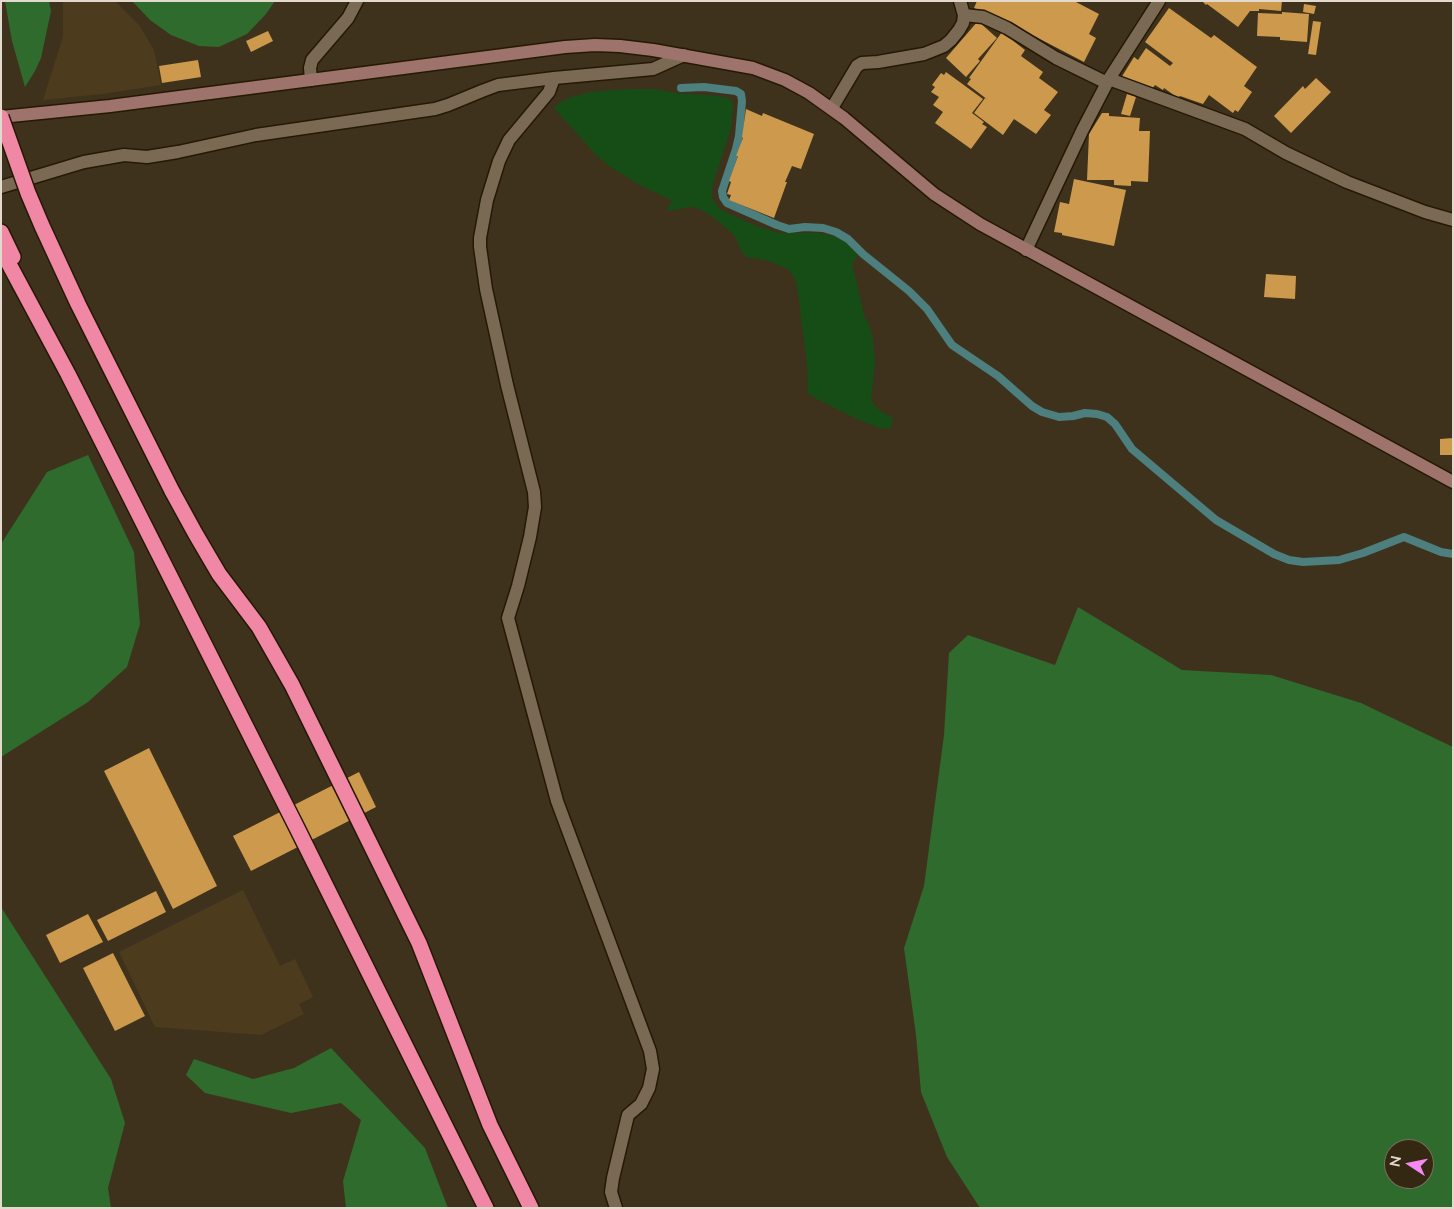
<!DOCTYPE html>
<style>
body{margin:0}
#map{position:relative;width:1454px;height:1209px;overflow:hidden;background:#3f321c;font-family:Lato,sans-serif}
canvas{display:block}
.frame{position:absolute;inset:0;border:2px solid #e3dacd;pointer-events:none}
.north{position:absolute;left:1384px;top:1139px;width:50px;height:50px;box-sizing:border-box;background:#352812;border:1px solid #7b6f5d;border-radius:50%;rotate:281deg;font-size:14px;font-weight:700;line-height:20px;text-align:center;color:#e3dacd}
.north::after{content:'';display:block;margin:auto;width:18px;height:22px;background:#f389f1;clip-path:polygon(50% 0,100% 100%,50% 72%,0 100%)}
</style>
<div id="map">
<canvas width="1454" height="1209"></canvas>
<div class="frame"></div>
<div class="north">N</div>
</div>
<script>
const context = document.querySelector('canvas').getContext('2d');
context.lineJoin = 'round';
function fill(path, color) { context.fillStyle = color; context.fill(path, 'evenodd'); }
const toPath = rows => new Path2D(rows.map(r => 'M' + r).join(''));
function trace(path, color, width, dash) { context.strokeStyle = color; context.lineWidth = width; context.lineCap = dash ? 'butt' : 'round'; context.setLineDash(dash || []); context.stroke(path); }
fill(toPath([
 [63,1,115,1,139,25,154,50,161,85,102,94,43,100,63,37],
 [243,890,280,966,295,959,313,997,299,1004,304,1014,261,1035,155,1027,119,952]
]), '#4d3b1e');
fill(toPath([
 [631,89,656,89,675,93,719,96,728,98,732,101,733,106,731,128,713,184,712,191,712,198,718,207,723,211,754,225,779,233,817,233,837,237,845,241,858,255,852,264,865,318,869,325,873,339,875,364,871,399,875,406,883,413,893,418,890,429,879,428,855,418,815,398,808,393,807,364,797,286,794,277,788,269,766,260,746,257,739,247,737,240,733,234,713,217,702,210,691,207,667,211,670,203,673,201,638,184,609,166,596,155,554,108,561,102,569,98,590,92]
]), '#164d17');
fill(toPath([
 [5,1,49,1,51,11,41,58,35,71,25,87,12,41],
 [132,1,275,1,266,14,247,34,219,47,199,46,171,35,150,20],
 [88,455,134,552,140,624,127,667,88,702,1,757,1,544,47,472],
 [1078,607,1182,670,1271,675,1361,703,1453,747,1453,1208,980,1208,947,1157,921,1092,916,1035,904,948,924,886,944,735,949,653,968,635,1055,665],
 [1394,1149,1424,1149,1424,1179,1394,1179],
 [1,907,111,1079,125,1123,108,1188,111,1208,1,1208],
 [331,1048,425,1148,448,1208,346,1208,343,1181,361,1120,341,1103,291,1113,205,1093,186,1075,194,1059,253,1079,294,1068]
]), '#2e6b2d');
trace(toPath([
 [681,88,704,87,736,91,741,94,742,101,739,136,736,149,722,191,723,197,727,203,777,225,789,229,805,227,823,228,836,232,848,239,863,254,909,291,927,309,952,345,998,376,1032,406,1042,412,1059,417,1073,416,1085,413,1097,414,1107,417,1115,424,1132,449,1216,520,1274,554,1289,560,1303,562,1339,560,1363,553,1404,537,1441,552,1453,554]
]), '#4c7f7d', 8);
fill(toPath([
 [977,1,1074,1,1099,14,1089,34,1096,38,1084,62,990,13,988,16,974,8],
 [1202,1,1282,1,1281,11,1259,9,1259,11,1250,11,1238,27,1207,4,1206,5],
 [1304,4,1316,6,1314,14,1303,12],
 [1169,8,1211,38,1214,35,1257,67,1244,86,1252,92,1238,112,1235,110,1233,113,1209,95,1203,104,1180,96,1178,98,1164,88,1163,90,1155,85,1152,89,1121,78,1134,57,1138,60,1146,48,1170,66,1173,63,1145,42],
 [1282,12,1309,14,1307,42,1280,40,1280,37,1257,36,1258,13,1282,14],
 [978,21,997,38,978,59,980,61,966,77,946,58],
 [1313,21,1321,22,1316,55,1308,54],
 [268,31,273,41,251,52,246,41],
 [1002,32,1025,50,1021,56,1043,72,1039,78,1058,92,1044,110,1051,115,1036,134,1014,119,1003,135,974,113,985,98,988,100,967,84,971,79,969,78],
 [198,60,201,77,162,83,159,66],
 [946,72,983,99,972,113,984,122,982,124,987,127,971,149,935,123,943,112,933,105,939,97,931,92,935,87,932,85,941,73,944,75],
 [1316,78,1331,92,1291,133,1274,116,1303,86,1305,89],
 [1127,94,1136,97,1130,116,1121,114],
 [746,109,762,116,763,113,814,134,801,169,792,166,785,182,787,182,774,218,729,200,731,195,727,194,731,182,729,181,738,156,736,156,743,138,742,137],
 [1102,113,1109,113,1109,116,1140,118,1139,131,1150,131,1148,182,1131,181,1131,186,1114,185,1114,180,1087,180,1089,134],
 [1074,179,1126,190,1114,246,1062,235,1062,233,1054,232,1060,202,1069,204],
 [1266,274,1296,276,1295,299,1264,297],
 [1453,438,1453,455,1440,455,1440,439],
 [149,748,217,886,173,909,104,771],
 [359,772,376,807,251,871,233,836],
 [156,891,166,912,108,941,97,920],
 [88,914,103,942,60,963,46,935],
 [113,953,145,1016,115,1031,83,968]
]), '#cd994c');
const street = toPath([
 [964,15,983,17,1007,28,1056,58,1107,83],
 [1109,79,1245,129,1286,153,1347,182,1425,212,1453,220],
 [311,80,310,68,312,60,348,18,357,1],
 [832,108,857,66,862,63,878,62,924,54,944,46,951,40,959,30,963,23,964,15,960,1],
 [1,187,84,162,124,155,147,157,178,152,256,135,435,109,448,105,482,91,498,85,554,78],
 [1026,250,1082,131,1109,79,1159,1],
 [616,1208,611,1192,613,1178,628,1115,641,1104,649,1088,653,1069,650,1051,557,801,508,618,518,586,530,537,535,507,534,492,507,385,486,289,480,247,480,238,487,200,499,161,509,140,549,92,554,78,653,69,684,55]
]);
const secondary = toPath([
 [1,117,110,106,565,47,595,45,620,46,653,50,753,68,785,80,809,93,844,118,934,194,980,224,1453,482]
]);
const highway = toPath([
 [1,232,13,257],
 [1,249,68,374,296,826,486,1208],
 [172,491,195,533,219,574,259,627,292,685,419,943,490,1125,531,1208]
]);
trace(street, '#261904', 15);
trace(secondary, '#261904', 15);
trace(highway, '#261904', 18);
trace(street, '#7a6a53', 12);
trace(secondary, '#9d736b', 12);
trace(highway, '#f087a4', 15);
const highwayBridge = toPath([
 [1,117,28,193,42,226,78,304,172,491]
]);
trace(highwayBridge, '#261904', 18, []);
trace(highwayBridge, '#f087a4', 15);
</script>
